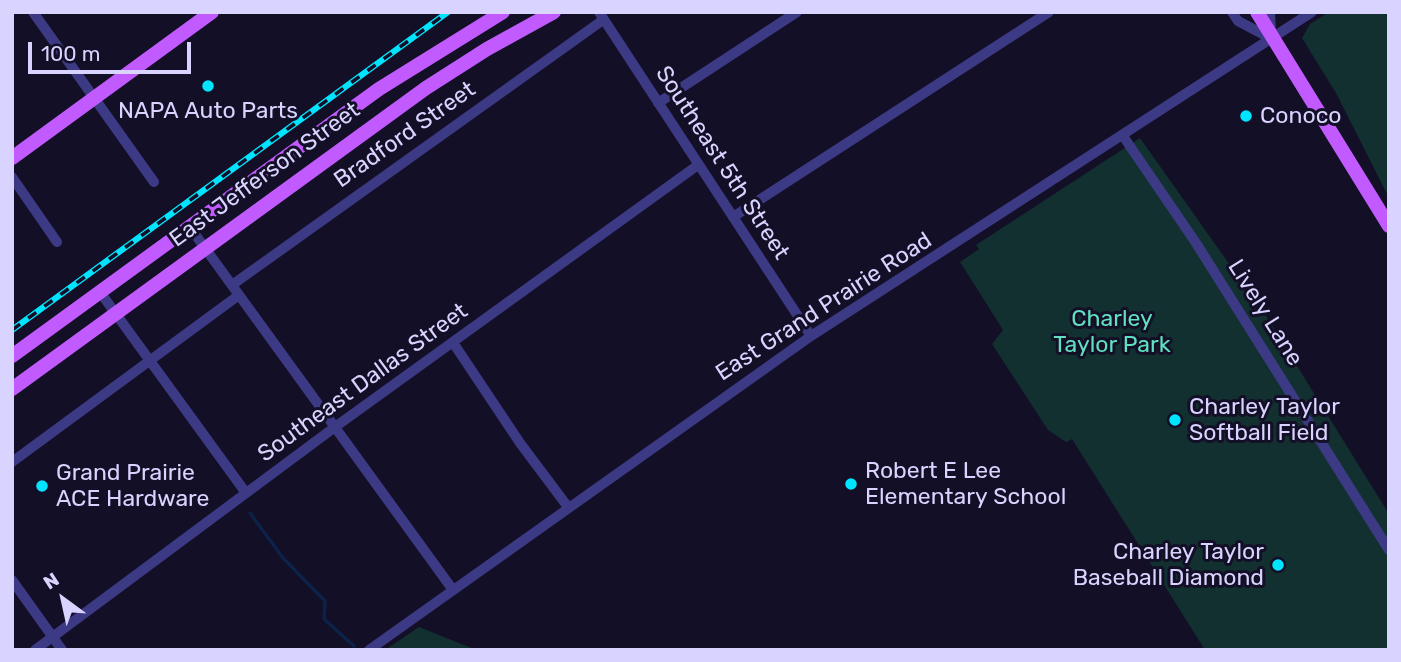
<!DOCTYPE html>
<style>
body{margin:0}
#map{position:relative;width:1401px;height:662px;overflow:hidden;background:#130f26;font-family:Rubik,sans-serif}
canvas{display:block}
.frame{position:absolute;inset:0;border:14px solid #d9d4ff;pointer-events:none}
.north{position:absolute;left:28px;top:564px;width:70px;height:70px;-webkit-text-stroke:5px #130f26;paint-order:stroke;rotate:327deg;font-size:19px;font-weight:700;line-height:28px;text-align:center;color:#d9d4ff}
.north::after{content:'';display:block;margin:auto;width:24px;height:32px;background:#d9d4ff;clip-path:polygon(50% 0,100% 100%,50% 72%,0 100%)}
.scale{position:absolute;left:28px;top:42px;width:163px;height:32px;box-sizing:border-box;border:4px solid #d9d4ff;border-top:0;padding-left:9px;font-size:21px;line-height:24px;white-space:nowrap;color:#d9d4ff;-webkit-text-stroke:5px #130f26;paint-order:stroke}
</style>
<div id="map">
<canvas width="1401" height="662"></canvas>
<div class="frame"></div>
<div class="north">N</div>
<div class="scale">100 m</div>
</div>
<script>
const context = document.querySelector('canvas').getContext('2d');
context.lineJoin = 'round';
function fill(path, color) { context.fillStyle = color; context.fill(path, 'evenodd'); }
const toPath = rows => new Path2D(rows.map(r => 'M' + r).join(''));
function trace(path, color, width, dash) { context.strokeStyle = color; context.lineWidth = width; context.lineCap = dash ? 'butt' : 'round'; context.setLineDash(dash || []); context.stroke(path); }
function write(font, color, halo, rows, align = 'center') {
  context.font = font + ' Rubik,sans-serif'; context.lineWidth = 6; context.setLineDash([]); context.textBaseline = 'middle'; context.strokeStyle = halo; context.fillStyle = color; for (const [text, x, y, turn = 0] of rows) {
    context.save(); context.translate(x, y); context.rotate((+turn || 0) * Math.PI / 180); context.textAlign = isNaN(turn) ? turn : align; if (halo) context.strokeText(text, 0, 0); context.fillText(text, 0, 0); context.restore();
  }
}
fill(toPath([
 [1329,12,1389,12,1389,198,1336,93,1302,38,1310,24],
 [1140,138,1266,316,1389,514,1389,650,1205,650,1072,439,1066,442,1048,430,992,344,1003,330,960,262,979,249,976,245],
 [419,627,474,649,475,650,385,650]
]), '#12302f');
trace(toPath([
 [250,513,283,558,325,601,324,619,354,646]
]), '#0c2248', 3.5);
trace(toPath([
 [33,12,154,182],
 [599,12,811,336],
 [1232,12,1238,21,1272,39],
 [1270,12,1271,32],
 [658,103,797,12],
 [1123,136,1196,243,1389,550],
 [12,177,57,242],
 [733,217,1049,12],
 [189,226,453,590],
 [232,285,603,20],
 [100,292,246,493],
 [454,344,520,443,568,507],
 [12,462,239,295],
 [12,580,62,650],
 [35,650,335,427,698,165],
 [369,650,811,336,1312,12]
]), '#3d3a85', 10);
trace(toPath([
 [1257,12,1389,226],
 [12,158,212,12],
 [12,356,379,89,503,12],
 [12,389,426,88,487,49,554,12]
]), '#c25bff', 14);
const rail = toPath([
 [12,330,448,12]
]);
trace(rail, '#00e5ff', 6);
trace(rail, '#130f26', 3.5, [10]);
for (const [x, y, r, color] of [
 [208,86,7,"#00e5ff"],
 [1246,116,7,"#00e5ff"],
 [1175,420,7,"#00e5ff"],
 [851,484,7,"#00e5ff"],
 [42,486,7,"#00e5ff"],
 [1278,565,7,"#00e5ff"]
]) { const dot = new Path2D(); dot.arc(x, y, r, 0, 2 * Math.PI); context.fillStyle = color; context.fill(dot); trace(dot, '#130f26', 2.5); }
write('23px', '#d9d4ff', '#130f26', [
 ["NAPA Auto Parts",208,111,"center"],
 ["Conoco",1260,116],
 ["Charley Taylor",1189,407],
 ["Softball Field",1189,433],
 ["Robert E Lee",865,471],
 ["Elementary School",865,497],
 ["Grand Prairie",56,473],
 ["ACE Hardware",56,499],
 ["Charley Taylor",1264,552,"right"],
 ["Baseball Diamond",1264,578,"right"]
], 'left');
write('23px', '#d9d4ff', '#130f26', [
 ["Bradford Street",405,135,-35],
 ["Southeast 5th Street",722,163,57],
 ["East Jefferson Street",265,175,-36],
 ["East Grand Prairie Road",824,307,-33],
 ["Lively Lane",1265,313,58],
 ["Southeast Dallas Street",363,383,-36]
]);
write('23px', '#5fe0c0', '#130f26', [
 ["Charley",1112,319],
 ["Taylor Park",1112,345]
]);
</script>
